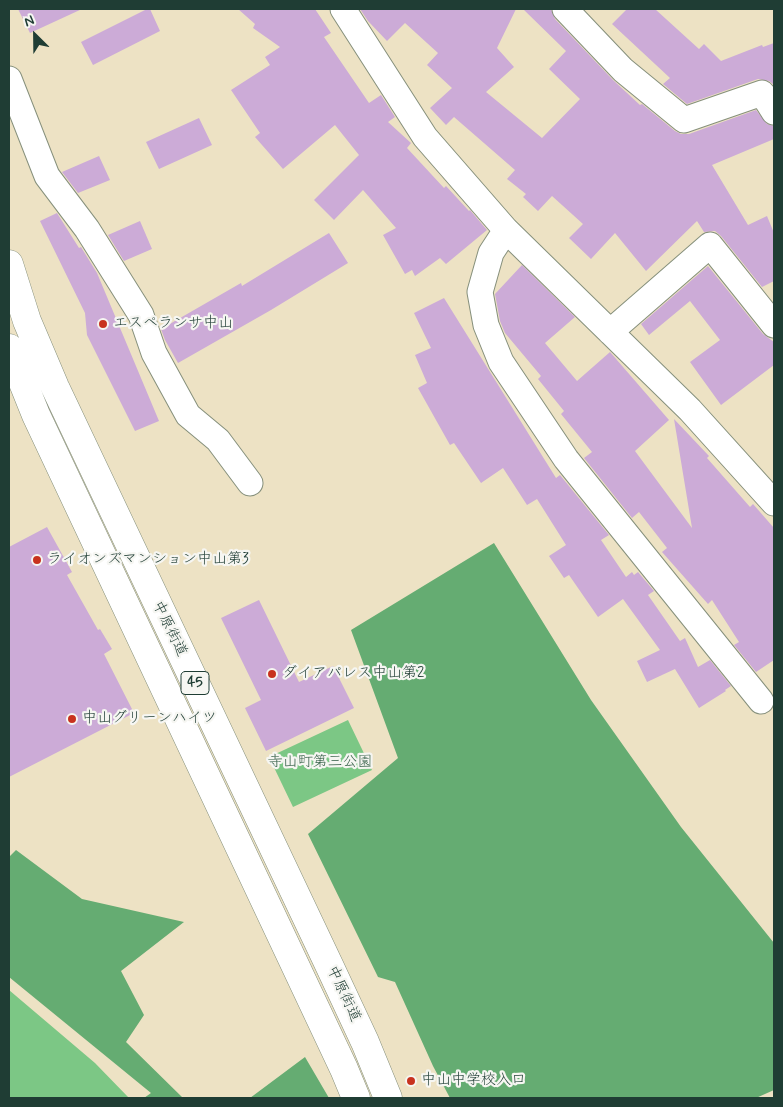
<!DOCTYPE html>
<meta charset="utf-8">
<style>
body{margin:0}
#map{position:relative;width:783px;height:1107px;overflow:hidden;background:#ede2c4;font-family:Mynerve,sans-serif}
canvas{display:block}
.frame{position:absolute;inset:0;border:10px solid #1f3d34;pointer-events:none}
.north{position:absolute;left:10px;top:10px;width:50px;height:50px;-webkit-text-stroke:4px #f6f6f2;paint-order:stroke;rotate:337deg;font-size:14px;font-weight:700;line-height:20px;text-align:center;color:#1f3d34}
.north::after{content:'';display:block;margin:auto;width:18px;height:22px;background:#1f3d34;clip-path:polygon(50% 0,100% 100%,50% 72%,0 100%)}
</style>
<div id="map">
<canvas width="783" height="1107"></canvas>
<div class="frame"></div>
<div class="north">N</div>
</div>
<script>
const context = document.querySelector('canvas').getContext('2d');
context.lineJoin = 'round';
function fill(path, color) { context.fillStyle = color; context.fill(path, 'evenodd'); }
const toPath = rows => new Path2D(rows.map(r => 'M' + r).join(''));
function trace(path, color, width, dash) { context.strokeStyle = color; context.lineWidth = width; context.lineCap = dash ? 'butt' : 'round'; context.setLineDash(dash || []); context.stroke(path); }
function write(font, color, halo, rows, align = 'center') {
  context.font = font + ' Mynerve,"Klee One",sans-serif'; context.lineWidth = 4.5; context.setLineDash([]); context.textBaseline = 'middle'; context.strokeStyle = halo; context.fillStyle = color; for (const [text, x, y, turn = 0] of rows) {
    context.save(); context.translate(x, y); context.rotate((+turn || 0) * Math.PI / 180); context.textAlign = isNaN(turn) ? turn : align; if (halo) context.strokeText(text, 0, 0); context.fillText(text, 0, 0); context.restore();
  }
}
fill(toPath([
 [348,720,372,770,293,807,269,757],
 [9,990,95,1063,129,1098,9,1098]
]), '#7cc785');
fill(toPath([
 [494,543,591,700,681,827,774,943,774,1090,756,1098,450,1098,433,1066,395,982,378,977,308,834,398,758,351,630],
 [16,850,82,899,184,922,121,971,144,1015,126,1042,183,1098,144,1098,151,1093,9,977,9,857],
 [305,1057,329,1098,250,1098]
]), '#65ac72');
fill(toPath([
 [18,9,82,9,30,33],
 [147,9,150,9,160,31,93,65,81,42],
 [238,9,315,9,331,33,324,37,369,103,381,95,395,117,388,122,411,143,407,148,444,188,446,186,469,211,470,210,487,230,446,264,440,258,415,276,412,270,405,274,383,235,396,228,363,190,334,220,314,200,359,155,335,125,283,169,255,137,260,133,231,90,270,65,265,57,280,47,253,28,255,24],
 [360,9,516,9,497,48,514,67,486,92,542,138,580,99,549,69,566,51,523,9,551,9,555,19,613,80,640,105,642,104,675,131,681,134,689,134,756,110,767,124,774,126,774,139,712,165,748,225,767,216,774,233,774,281,762,287,721,236,715,231,704,232,697,221,646,271,615,233,591,259,569,238,583,224,552,196,538,211,523,197,526,194,507,179,515,170,454,117,446,125,430,108,452,88,427,65,438,53,405,23,387,41,368,21],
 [627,9,655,9,699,49,704,44,721,61,762,45,763,47,774,43,774,85,769,81,758,79,687,104,663,84,670,78,612,24],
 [199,118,212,145,159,169,146,142],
 [99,156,110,180,78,193,62,172],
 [57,213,79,248,81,247,97,273,159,421,135,431,87,335,85,313,40,221],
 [140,221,152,249,124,261,108,235],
 [329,233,348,263,271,310,178,363,165,340,161,329,241,283,242,286],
 [522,265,575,317,545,343,577,381,610,352,669,420,635,451,692,528,674,419,709,456,707,458,750,507,753,504,774,528,774,660,756,672,734,645,739,642,712,600,708,604,662,552,667,548,639,512,632,518,584,458,592,452,561,414,564,411,538,379,541,376,505,333,500,321,495,294],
 [708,266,763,334,774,342,774,365,721,405,690,362,720,340,690,301,649,335,641,324],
 [444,298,556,478,560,475,609,535,601,540,626,577,632,572,634,575,638,572,654,591,648,595,680,641,685,638,698,667,710,660,731,686,725,690,726,691,699,708,675,669,647,682,637,661,660,650,623,599,598,617,569,575,564,578,549,556,566,545,537,499,527,505,503,468,481,483,454,443,450,445,418,388,427,383,415,355,431,348,414,313],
 [47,527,72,572,67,575,98,630,100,629,112,649,104,654,134,713,9,777,9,547],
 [259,600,299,682,333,666,354,708,266,751,245,708,261,700,221,618]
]), '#ccabd7');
const minor = toPath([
 [343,9,425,137,506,230,690,410,774,503],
 [565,9,623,70,684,120,762,93,774,112],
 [9,79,47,176,87,229,141,315,154,353,188,415,218,440,250,483],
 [506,230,491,253,480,292,486,325,501,362,566,459,761,701],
 [610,332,710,245,774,325]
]);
const major = toPath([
 [9,264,27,321,55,387,330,967,365,1042,388,1098],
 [9,348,36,415,344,1069,356,1098]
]);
trace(minor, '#86907c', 27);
trace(major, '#86907c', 29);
trace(minor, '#fff', 25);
trace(major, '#fff', 28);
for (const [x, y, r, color] of [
 [103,324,5,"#c8321e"],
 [37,560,5,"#c8321e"],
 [272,674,5,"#c8321e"],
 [72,719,5,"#c8321e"],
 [411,1081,5,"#c8321e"]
]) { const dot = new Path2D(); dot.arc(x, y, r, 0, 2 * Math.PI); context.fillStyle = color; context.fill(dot); trace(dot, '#f6f6f2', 2); }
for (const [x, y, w] of [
 [195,683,28]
]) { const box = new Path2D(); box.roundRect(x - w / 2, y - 11.5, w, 23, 4); context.fillStyle = '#f6f6f2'; context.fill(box); trace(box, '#1f3d34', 1); }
write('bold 14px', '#1f3d34', null, [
 ["45",195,683]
]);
write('15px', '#1f3d34', '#f6f6f2', [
 ["エスペランサ中山",113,324],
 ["ライオンズマンション中山第3",47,560],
 ["ダイアパレス中山第2",282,674],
 ["中山グリーンハイツ",82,719],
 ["中山中学校入口",421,1081]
], 'left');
write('15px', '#1f3d34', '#f6f6f2', [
 ["中原街道",169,629,64],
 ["中原街道",343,994,65]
]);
write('15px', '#366048', '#f6f6f2', [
 ["寺山町第三公園",320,763]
]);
</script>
